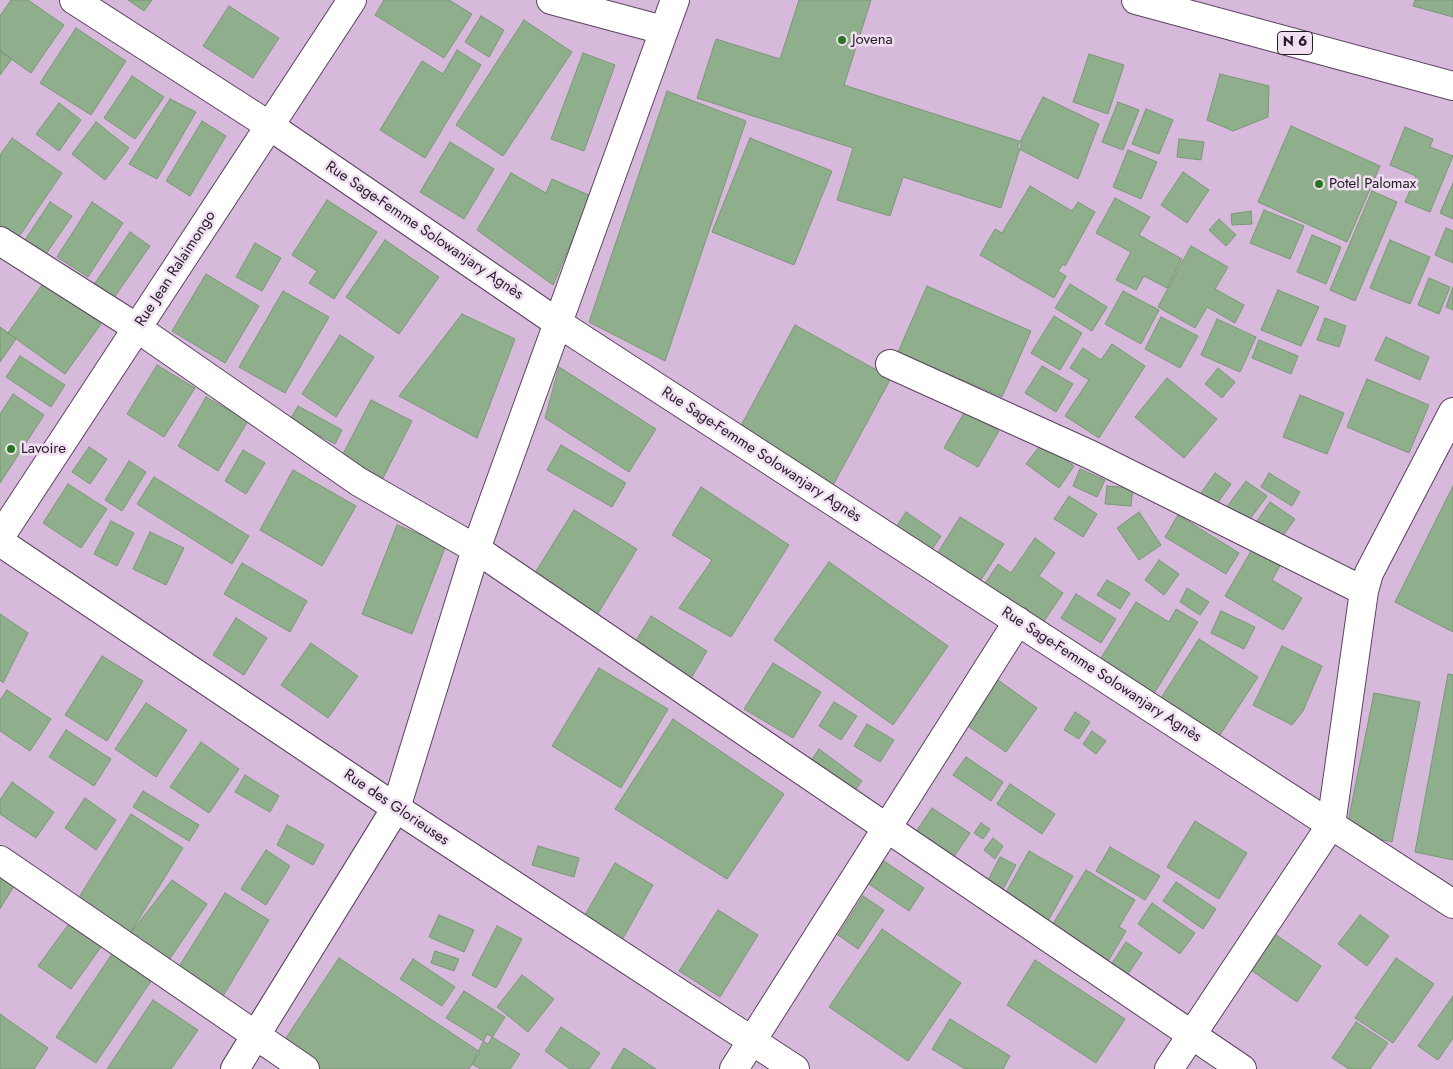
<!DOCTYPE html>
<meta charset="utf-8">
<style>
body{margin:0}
canvas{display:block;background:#d7b9dc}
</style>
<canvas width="1453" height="1069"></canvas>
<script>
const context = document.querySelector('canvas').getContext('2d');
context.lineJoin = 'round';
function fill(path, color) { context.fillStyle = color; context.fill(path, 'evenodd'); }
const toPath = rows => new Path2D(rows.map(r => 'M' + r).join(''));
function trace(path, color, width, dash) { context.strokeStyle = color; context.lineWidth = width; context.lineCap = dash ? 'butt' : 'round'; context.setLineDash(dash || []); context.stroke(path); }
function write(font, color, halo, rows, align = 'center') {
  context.font = font + ' Jost,sans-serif'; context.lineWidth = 5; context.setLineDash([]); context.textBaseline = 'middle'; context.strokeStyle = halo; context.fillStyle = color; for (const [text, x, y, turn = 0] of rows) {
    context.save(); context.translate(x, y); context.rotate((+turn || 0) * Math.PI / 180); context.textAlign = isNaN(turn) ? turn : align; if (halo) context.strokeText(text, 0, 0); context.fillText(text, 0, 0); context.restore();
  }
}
const building = toPath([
 [11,0,28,0,64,25,31,73,0,51,0,16,11,0],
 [128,0,152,0,144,11,128,0],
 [384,0,449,0,472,14,444,58,375,15,384,0],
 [799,0,871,0,844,85,1022,142,1001,208,903,177,890,216,837,200,853,148,697,98,716,39,780,59,799,0],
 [1415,0,1453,0,1453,17,1413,6,1415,0],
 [229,6,279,38,253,78,203,46,229,6],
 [481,16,504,30,489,57,465,42,481,16],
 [524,20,572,52,503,156,456,125,524,20],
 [76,28,126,61,91,115,40,83,76,28],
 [457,50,481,65,425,158,380,130,422,61,443,74,457,50],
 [0,51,12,59,0,75,0,51],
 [583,53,615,65,584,151,551,139,583,53],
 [1089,54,1124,65,1108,114,1073,102,1089,54],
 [1220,74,1269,86,1268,117,1233,131,1207,120,1220,74],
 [132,76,164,97,135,139,104,118,132,76],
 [667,91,746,121,665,361,589,322,667,91],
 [1043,97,1099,124,1078,179,1017,148,1043,97],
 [170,99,196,112,157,179,129,164,170,99],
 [1118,102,1139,110,1123,150,1102,142,1118,102],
 [59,103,81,120,59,151,36,134,59,103],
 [1146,109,1173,120,1159,154,1132,144,1146,109],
 [202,121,226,136,190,196,166,181,202,121],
 [96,122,129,148,105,180,72,154,96,122],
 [1291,126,1380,166,1347,242,1258,202,1291,126],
 [1405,127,1433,139,1430,147,1453,156,1430,212,1405,202,1416,176,1390,165,1405,127],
 [12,138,62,173,16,241,0,230,0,155,12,138],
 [750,138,832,171,794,265,712,232,750,138],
 [1179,139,1204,142,1201,160,1177,157,1179,139],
 [450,142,494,169,464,219,420,192,450,142],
 [1128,150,1157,162,1141,199,1113,187,1128,150],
 [1183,172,1209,190,1187,223,1161,205,1183,172],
 [511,173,546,193,552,179,591,196,553,285,477,230,511,173],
 [1453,183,1453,219,1440,213,1453,183],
 [1030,186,1072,211,1078,202,1095,212,1065,266,1063,264,1058,271,1066,276,1054,298,980,255,995,229,1002,233,1030,186],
 [1372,191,1397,202,1355,301,1330,290,1372,191],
 [1115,198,1150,217,1139,235,1182,259,1167,288,1144,276,1136,290,1116,280,1131,252,1096,233,1115,198],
 [327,200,377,232,334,299,309,283,317,271,292,255,327,200],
 [50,202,72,216,44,257,23,243,50,202],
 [92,202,123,223,88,277,57,257,92,202],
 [1264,210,1304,226,1290,259,1250,243,1264,210],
 [1251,211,1252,224,1232,225,1231,214,1251,211],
 [1219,219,1236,235,1226,246,1209,230,1219,219],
 [1446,228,1453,231,1453,263,1435,255,1446,228],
 [130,232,150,246,113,299,93,286,130,232],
 [1312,235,1341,247,1326,284,1297,272,1312,235],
 [385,240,439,277,399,334,346,297,385,240],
 [1390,240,1430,257,1410,304,1370,288,1390,240],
 [255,243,281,258,262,291,236,277,255,243],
 [1191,246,1228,267,1215,289,1244,305,1235,323,1207,307,1195,328,1158,307,1191,246],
 [206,274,259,306,225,363,172,331,206,274],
 [1429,278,1450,287,1439,314,1418,305,1429,278],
 [44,282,101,324,65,374,8,333,44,282],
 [1070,284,1107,307,1092,331,1055,308,1070,284],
 [927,286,1031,331,1002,397,898,352,927,286],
 [1453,287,1453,310,1446,307,1453,287],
 [1278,290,1319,307,1301,346,1261,330,1278,290],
 [283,291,329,317,285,393,239,367,283,291],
 [1123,291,1159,310,1141,344,1105,324,1123,291],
 [462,314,515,339,477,438,399,396,462,314],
 [1054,316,1082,333,1060,370,1031,353,1054,316],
 [1161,317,1198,336,1180,368,1145,349,1161,317],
 [1325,318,1346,326,1339,347,1317,340,1325,318],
 [1217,319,1256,337,1240,372,1201,355,1217,319],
 [795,325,891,378,832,487,736,435,795,325],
 [0,327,16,339,0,362,0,327],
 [340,335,374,357,336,417,302,394,340,335],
 [1386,337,1429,357,1420,380,1375,360,1386,337],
 [1259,340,1298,356,1291,374,1252,358,1259,340],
 [1112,344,1145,366,1099,438,1065,416,1089,380,1070,368,1083,348,1101,360,1112,344],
 [20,356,65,385,51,407,6,377,20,356],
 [157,365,195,388,164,437,127,414,157,365],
 [1042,366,1073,384,1056,412,1025,393,1042,366],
 [559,367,656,429,629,472,545,418,559,367],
 [1218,368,1235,382,1222,398,1205,384,1218,368],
 [1167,378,1217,419,1184,458,1135,417,1167,378],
 [1367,379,1429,405,1409,453,1347,427,1367,379],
 [13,394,44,415,0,483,0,414,13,394],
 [1300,395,1344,413,1327,454,1283,437,1300,395],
 [206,397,248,421,218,471,178,446,206,397],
 [371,400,412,421,383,478,342,456,371,400],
 [298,406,342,430,335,444,290,420,298,406],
 [965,411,999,431,978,467,944,448,965,411],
 [1042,443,1074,466,1059,488,1026,464,1042,443],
 [561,445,626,483,612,507,547,470,561,445],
 [89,447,107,459,90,484,72,472,89,447],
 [243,450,265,463,246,494,225,481,243,450],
 [129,461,146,472,122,511,105,500,129,461],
 [1080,469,1105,480,1097,497,1073,486,1080,469],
 [293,470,356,506,322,566,260,530,293,470],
 [1215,473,1231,484,1217,504,1201,493,1215,473],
 [1269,473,1300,492,1292,506,1261,487,1269,473],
 [154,477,249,536,232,564,137,504,154,477],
 [1246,481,1267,496,1247,523,1226,508,1246,481],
 [68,484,107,509,81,548,43,523,68,484],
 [1107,486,1133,488,1131,506,1105,504,1107,486],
 [1453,486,1453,632,1395,602,1453,486],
 [701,487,789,545,731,637,679,608,712,560,672,535,701,487],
 [1069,496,1097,514,1083,537,1054,519,1069,496],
 [1270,502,1295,519,1279,541,1255,524,1270,502],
 [574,510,637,549,597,615,533,576,574,510],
 [906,512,941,536,929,554,894,530,906,512],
 [1139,512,1161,545,1139,560,1117,528,1139,512],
 [1178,515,1239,553,1226,574,1165,537,1178,515],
 [960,517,1004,544,977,586,934,559,960,517],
 [111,521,134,533,117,566,94,554,111,521],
 [397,525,446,545,412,634,362,614,397,525],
 [150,532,184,548,166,585,133,569,150,532],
 [1035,538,1055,553,1039,576,1063,593,1040,627,982,588,998,564,1011,573,1035,538],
 [1254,546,1282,562,1272,580,1302,598,1283,630,1225,596,1254,546],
 [1159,560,1179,574,1164,595,1145,580,1159,560],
 [829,562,948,646,893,725,774,640,829,562],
 [242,563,307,601,290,632,224,594,242,563],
 [1107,580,1130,593,1120,609,1097,595,1107,580],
 [1187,588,1209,602,1200,615,1180,602,1187,588],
 [1076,594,1116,619,1101,643,1061,618,1076,594],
 [1136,602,1169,622,1176,609,1198,622,1150,700,1096,666,1136,602],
 [1221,611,1255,627,1244,649,1211,633,1221,611],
 [0,614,28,633,3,683,0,680,0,614],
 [651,616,707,651,686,687,629,652,651,616],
 [236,618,267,638,244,675,213,655,236,618],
 [1199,639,1258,677,1214,744,1156,706,1199,639],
 [311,643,358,676,328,718,281,685,311,643],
 [1282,646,1322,666,1303,711,1292,725,1253,705,1282,646],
 [102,656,143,681,107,741,65,715,102,656],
 [773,663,821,692,793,738,744,709,773,663],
 [599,668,668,709,621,788,552,746,599,668],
 [1448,674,1453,675,1453,860,1415,852,1448,674],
 [991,675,1037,708,1006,752,959,720,991,675],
 [7,690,51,719,30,751,0,731,0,700,7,690],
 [1374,693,1420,702,1392,842,1346,832,1374,693],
 [834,702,857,716,841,740,819,726,834,702],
 [146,703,187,730,156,777,115,749,146,703],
 [1075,712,1090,722,1079,739,1064,730,1075,712],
 [673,719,784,794,727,879,615,809,673,719],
 [867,724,894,740,880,762,854,746,867,724],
 [66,730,111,759,94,786,49,757,66,730],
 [1092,731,1106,741,1096,754,1083,744,1092,731],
 [201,742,239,769,209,813,170,787,201,742],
 [819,749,862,781,841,809,799,778,819,749],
 [966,757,1003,782,991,801,953,775,966,757],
 [245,775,279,796,270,812,235,792,245,775],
 [12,782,54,812,36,838,0,814,0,800,12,782],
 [1010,784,1055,814,1042,834,997,804,1010,784],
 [143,791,199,825,189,841,133,807,143,791],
 [85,798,116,820,96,850,65,828,85,798],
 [932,808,970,833,941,876,903,851,932,808],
 [131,814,183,848,129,935,76,902,131,814],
 [1195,821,1247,853,1219,899,1167,867,1195,821],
 [981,823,990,829,983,839,974,833,981,823],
 [287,825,324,845,313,865,277,845,287,825],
 [993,838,1003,846,995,859,984,850,993,838],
 [538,846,579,858,574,877,532,865,538,846],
 [1110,847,1160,876,1145,900,1096,871,1110,847],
 [266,850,290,866,266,905,241,889,266,850],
 [1029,851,1073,876,1038,939,994,914,1029,851],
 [1000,857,1016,865,1003,889,988,880,1000,857],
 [884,861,924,888,909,911,869,884,884,861],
 [615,863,653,885,621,942,582,920,615,863],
 [1086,870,1135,900,1119,927,1126,931,1095,983,1038,948,1086,870],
 [0,877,14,886,0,909,0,877],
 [172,880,207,904,165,966,129,935,172,880],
 [1176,882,1216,909,1203,929,1163,901,1176,882],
 [225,893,269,920,220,1001,175,973,225,893],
 [863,896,884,910,858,949,838,935,863,896],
 [1152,903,1195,933,1180,954,1138,924,1152,903],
 [718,910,758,935,720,997,679,971,718,910],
 [439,915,474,930,464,952,429,937,439,915],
 [1360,915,1389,936,1367,966,1338,944,1360,915],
 [74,917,106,940,71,989,38,966,74,917],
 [497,926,522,939,496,988,472,975,497,926],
 [882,929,961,983,908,1061,829,1007,882,929],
 [1269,930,1321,966,1297,1002,1245,966,1269,930],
 [1126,942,1142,953,1126,977,1110,966,1126,942],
 [435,951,459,959,454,971,431,963,435,951],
 [112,954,151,981,96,1063,56,1037,112,954],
 [339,958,480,1052,469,1069,319,1069,282,1044,339,958],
 [1396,958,1434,984,1393,1043,1355,1018,1396,958],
 [413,959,455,987,442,1006,400,979,413,959],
 [1035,960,1125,1019,1096,1063,1007,1005,1035,960],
 [522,975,554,999,528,1032,497,1007,522,975],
 [464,991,505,1017,488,1044,446,1018,464,991],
 [1453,996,1453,1038,1438,1060,1418,1046,1453,996],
 [153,1000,198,1030,171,1069,107,1069,153,1000],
 [0,1014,48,1048,34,1069,0,1069,0,1014],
 [950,1019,1010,1056,1003,1069,965,1069,932,1049,950,1019],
 [1356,1022,1388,1043,1370,1069,1349,1069,1332,1058,1356,1022],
 [561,1027,600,1053,589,1069,570,1069,545,1051,561,1027],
 [487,1034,520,1054,510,1069,481,1069,472,1064,487,1034],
 [624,1048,656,1069,611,1069,624,1048]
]);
fill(building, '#8fae8b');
trace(building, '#7a9776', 1);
const minor = toPath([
 [74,0,270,126,558,323,1453,904],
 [551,0,663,30],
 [0,241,137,328,359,482,476,549,1242,1069],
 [890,364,1091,455,1364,591],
 [0,537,352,0],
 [0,542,396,808,795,1069],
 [0,860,305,1069],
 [235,1069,396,808,476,549,675,0],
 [734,1069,1018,621],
 [1169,1069,1331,825,1364,591,1369,573,1453,412]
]);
const major = toPath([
 [1136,0,1453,86]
]);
trace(minor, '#5c4260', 30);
trace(major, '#5c4260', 30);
trace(minor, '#fff', 28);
trace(major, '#fff', 28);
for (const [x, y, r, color] of [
 [842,40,5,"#277720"],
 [1319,184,5,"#277720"],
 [11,449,5,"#277720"]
]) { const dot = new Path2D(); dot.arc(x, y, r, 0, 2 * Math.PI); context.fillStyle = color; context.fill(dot); trace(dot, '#efdff1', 2); }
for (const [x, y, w] of [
 [1295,43,35]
]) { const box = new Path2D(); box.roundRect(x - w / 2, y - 11.5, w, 23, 4); context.fillStyle = '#efdff1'; context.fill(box); trace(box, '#261b28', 1); }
write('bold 14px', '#261b28', null, [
 ["N 6",1295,43]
]);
write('15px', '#261b28', '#efdff1', [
 ["Jovena",852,40],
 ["Potel Palomax",1329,184],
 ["Lavoire",21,449]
], 'left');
write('15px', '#261b28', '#efdff1', [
 ["Rue Sage-Femme Solowanjary Agnès",424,231,34],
 ["Rue Jean Ralaimongo",176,269,-57],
 ["Rue Sage-Femme Solowanjary Agnès",761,455,33],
 ["Rue Sage-Femme Solowanjary Agnès",1101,675,33],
 ["Rue des Glorieuses",396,808,34]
]);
</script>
